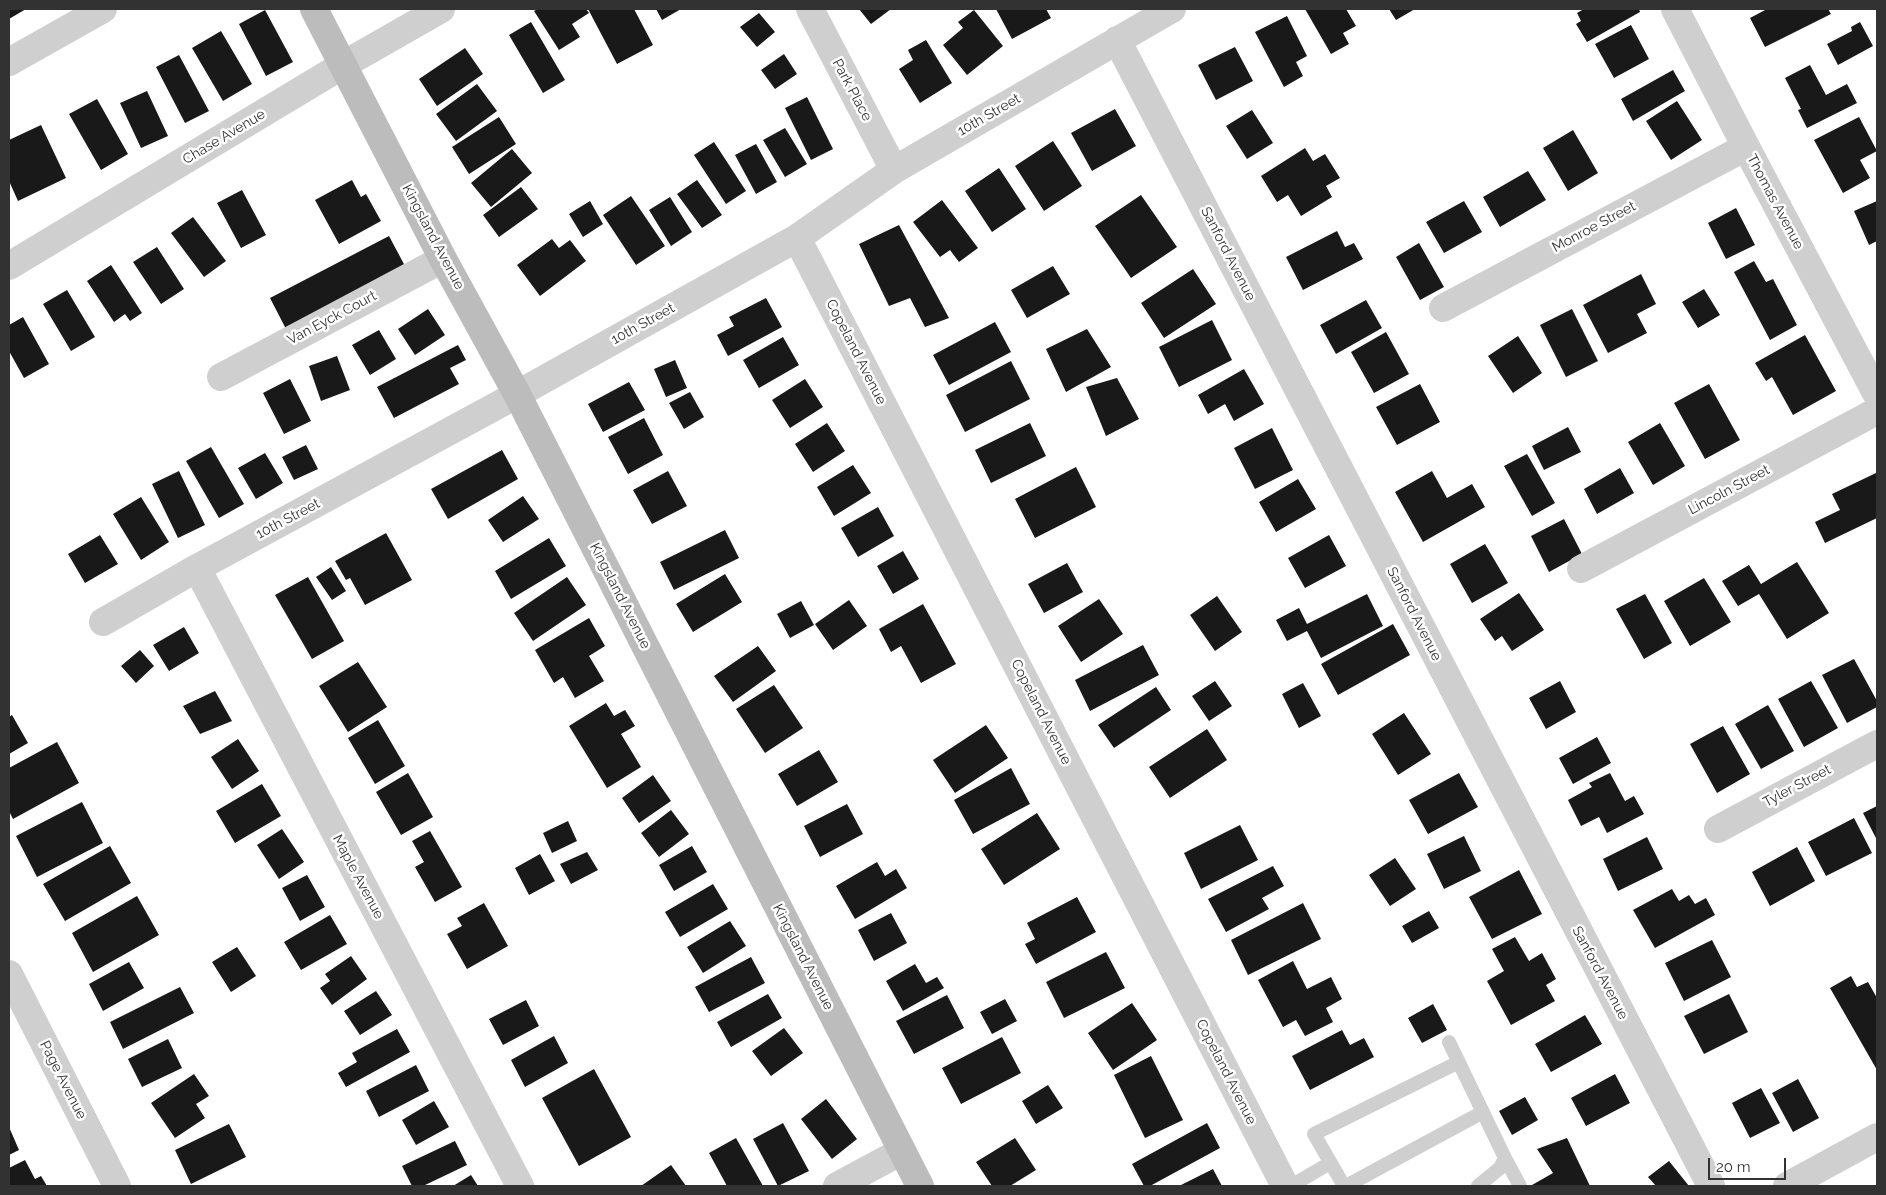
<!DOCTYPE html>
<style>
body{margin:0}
#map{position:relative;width:1886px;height:1195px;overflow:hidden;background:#fff;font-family:Raleway,sans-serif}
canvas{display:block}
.frame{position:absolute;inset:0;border:10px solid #323232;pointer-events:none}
.scale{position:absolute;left:1708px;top:1158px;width:78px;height:22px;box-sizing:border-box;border:2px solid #323232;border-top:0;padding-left:6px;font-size:15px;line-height:18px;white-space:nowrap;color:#323232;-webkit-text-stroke:4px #fff;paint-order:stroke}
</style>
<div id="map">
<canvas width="1886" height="1195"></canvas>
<div class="frame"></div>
<div class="scale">20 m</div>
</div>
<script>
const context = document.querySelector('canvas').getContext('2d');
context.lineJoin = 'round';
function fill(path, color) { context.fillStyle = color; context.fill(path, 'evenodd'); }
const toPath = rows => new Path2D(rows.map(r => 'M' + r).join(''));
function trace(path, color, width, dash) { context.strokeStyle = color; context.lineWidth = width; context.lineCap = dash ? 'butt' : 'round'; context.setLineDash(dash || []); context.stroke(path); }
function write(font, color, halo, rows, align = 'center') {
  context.font = font + ' Raleway,sans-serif'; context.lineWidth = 5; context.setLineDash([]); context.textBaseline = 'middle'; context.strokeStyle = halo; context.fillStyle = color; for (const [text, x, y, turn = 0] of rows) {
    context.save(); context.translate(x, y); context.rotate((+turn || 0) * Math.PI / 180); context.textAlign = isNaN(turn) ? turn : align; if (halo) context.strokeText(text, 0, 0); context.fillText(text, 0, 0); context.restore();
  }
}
fill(toPath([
 [9,9,26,9,9,19],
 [538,9,586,9,589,13,572,24,580,37,559,50,534,11],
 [588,9,634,9,653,45,617,64],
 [656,9,681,9,662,20],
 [859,9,891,9,871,24],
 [996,9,1046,9,1051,18,1012,39],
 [1305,9,1346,9,1356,26,1343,33,1349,44,1331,54],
 [1389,9,1415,9,1396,20],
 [1584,9,1639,9,1640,12,1587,42,1576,24,1581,21,1577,13],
 [1767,9,1828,9,1831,14,1765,47,1750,18],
 [265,10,293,62,266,76,239,24],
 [974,10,1003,46,967,75,943,45,963,28,958,22],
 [759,13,775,32,757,47,740,27],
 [1287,16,1307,56,1296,62,1303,76,1284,87,1255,32],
 [531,22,565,80,543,93,509,35],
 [1860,22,1873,46,1838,65,1827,44,1852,31,1851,27],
 [1631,25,1649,59,1614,78,1595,44],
 [221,31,252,84,223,101,192,48],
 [926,40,952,83,920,103,899,69,913,60,908,50],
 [1235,47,1253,81,1216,100,1198,65],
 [465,48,483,74,437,106,419,79],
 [784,54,797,74,775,89,761,70],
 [179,55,209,111,185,123,156,67],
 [1810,65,1826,95,1847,84,1857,103,1807,128,1798,110,1801,109,1785,78],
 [1673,70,1685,91,1633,121,1621,99],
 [477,84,497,111,456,141,436,114],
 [147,91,168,136,141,148,120,103],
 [807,97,833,149,811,160,785,108],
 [97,99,128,154,101,170,69,114],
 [1677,101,1702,140,1671,160,1646,121],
 [1115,109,1136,146,1092,171,1071,133],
 [1252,110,1273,143,1247,159,1226,126],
 [499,117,516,144,469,174,452,147],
 [1859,117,1877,151,1860,160,1870,178,1843,193,1814,140],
 [41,125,66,178,18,201,9,181,9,140],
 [785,128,807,164,785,177,763,140],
 [1573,130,1598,173,1568,191,1543,148],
 [1053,141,1082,186,1044,211,1015,166],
 [714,142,746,191,726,204,694,155],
 [756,144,777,182,756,194,735,155],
 [1305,148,1313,161,1325,154,1340,178,1326,186,1332,197,1301,216,1288,195,1277,202,1261,176],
 [512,149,532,173,491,207,471,183],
 [999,168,1026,209,992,232,965,191],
 [1528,171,1546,200,1500,227,1483,197],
 [352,180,361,197,366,194,381,221,339,244,315,200],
 [697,180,722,215,702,228,677,194],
 [521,187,538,209,499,237,483,215],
 [242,190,266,235,241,248,217,203],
 [1141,195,1177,247,1131,278,1095,226],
 [631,196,665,246,636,265,603,215],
 [670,197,692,232,671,246,649,210],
 [942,200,978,248,959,262,950,250,940,257,913,222],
 [590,201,603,224,583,237,569,214],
 [1464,201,1482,232,1444,253,1426,222],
 [1877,201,1877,241,1869,245,1854,211],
 [1736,208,1755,245,1726,259,1708,223],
 [193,217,226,261,204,277,171,233],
 [899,225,949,318,925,327,910,298,889,306,859,244],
 [1337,231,1345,247,1354,243,1363,259,1303,290,1286,257],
 [389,236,405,266,286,329,270,298],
 [552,239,559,248,570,240,586,261,540,296,517,265],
 [1419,243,1444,287,1420,300,1396,257],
 [157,247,184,289,161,304,133,262],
 [1754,261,1766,282,1773,279,1797,325,1770,340,1734,272],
 [111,265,142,313,130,321,125,314,114,322,87,281],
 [1053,266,1070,294,1027,318,1011,290],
 [1193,269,1216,304,1164,338,1141,303],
 [1641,274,1656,304,1637,314,1647,333,1608,353,1583,305],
 [1704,289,1720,315,1698,328,1682,302],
 [67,290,95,337,71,351,43,304],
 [766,298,782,327,728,356,717,335,734,326,729,317],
 [1366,300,1382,328,1336,354,1320,325],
 [428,309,445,335,415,355,398,329],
 [1572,309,1598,361,1566,377,1540,325],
 [23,317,49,364,24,378,9,351,9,325],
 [1212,320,1232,360,1179,387,1159,347],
 [995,322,1011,352,949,385,933,355],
 [1087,329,1111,367,1066,392,1046,349],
 [379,330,396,359,370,375,352,345],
 [1386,332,1409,374,1374,393,1351,352],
 [1805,335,1836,391,1793,415,1772,377,1766,381,1755,363],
 [1518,336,1542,373,1513,393,1488,356],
 [783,337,799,365,759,388,743,360],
 [458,345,466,360,450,368,459,384,394,418,377,387],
 [337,356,350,390,321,401,309,366],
 [675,360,687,388,666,397,654,369],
 [1011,361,1030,399,965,432,946,395],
 [1244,369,1264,404,1234,421,1225,404,1208,414,1198,395],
 [1117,378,1139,419,1106,436,1086,387],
 [290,379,311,421,284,434,263,393],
 [805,379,823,407,790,428,772,400],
 [629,382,645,410,603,432,588,404],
 [1420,384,1440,422,1397,445,1376,407],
 [1709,384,1740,440,1705,459,1674,403],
 [690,392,704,417,684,429,669,403],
 [644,418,663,455,628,474,608,437],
 [827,423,845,451,813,472,795,444],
 [1030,423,1046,456,991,483,975,450],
 [1660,423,1685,466,1653,485,1628,442],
 [1568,427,1581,452,1544,470,1532,446],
 [1272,428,1293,470,1255,489,1234,448],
 [306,445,318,469,294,480,282,457],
 [211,447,244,504,219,518,186,461],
 [502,450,518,479,448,519,431,489],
 [265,453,283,483,256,499,238,468],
 [1527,454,1555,503,1532,516,1504,466],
 [853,465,871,493,834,516,817,487],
 [1076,467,1096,507,1035,538,1015,499],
 [1620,468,1634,493,1597,514,1584,489],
 [179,471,205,525,178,538,152,484],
 [668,471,687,506,652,524,633,490],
 [1432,471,1447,498,1472,484,1485,507,1423,542,1395,492],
 [1876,473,1877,518,1825,543,1815,522,1840,510,1832,494],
 [1298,479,1316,509,1276,532,1259,502],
 [523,496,539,519,503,542,488,520],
 [141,497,169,542,141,560,113,514],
 [878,507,894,536,858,557,841,528],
 [1564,519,1582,554,1549,572,1531,536],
 [725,530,739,558,674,590,660,562],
 [386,533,412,580,365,605,350,578,346,580,335,561],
 [100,535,118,564,85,583,68,554],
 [1329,535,1346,566,1305,588,1288,558],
 [549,538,566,566,511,599,495,571],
 [1485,544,1508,583,1472,603,1450,564],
 [903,551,919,579,893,594,877,566],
 [1797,562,1829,613,1787,639,1759,594,1738,606,1722,581,1749,565,1761,584],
 [1067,563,1083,592,1044,613,1028,584],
 [331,567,346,591,332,600,316,577],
 [725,574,742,602,693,632,676,604],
 [308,577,344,641,312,659,275,595],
 [567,577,586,605,533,641,514,613],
 [1704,578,1731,622,1690,646,1664,601],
 [1519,593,1544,630,1512,651,1502,636,1495,641,1480,619],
 [1367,594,1383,626,1321,658,1307,631,1287,641,1276,620,1299,608,1307,624],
 [1645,594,1672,643,1644,659,1616,609],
 [1217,596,1242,632,1215,651,1190,615],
 [1099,599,1123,634,1081,662,1058,626],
 [849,600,867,626,833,650,815,624],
 [801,601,814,625,790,638,777,614],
 [923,604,956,664,921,683,901,646,891,652,879,629],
 [589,618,605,646,589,656,604,681,575,698,563,677,554,683,535,650],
 [1393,624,1410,655,1338,695,1321,664],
 [184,627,199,653,169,671,153,645],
 [1143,645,1159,675,1090,711,1075,680],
 [758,646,776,671,733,702,714,676],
 [140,650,154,666,136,683,121,666],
 [1854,659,1877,701,1877,707,1847,723,1822,675],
 [358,662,387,707,348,732,319,686],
 [1215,681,1232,706,1209,721,1192,696],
 [1560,681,1576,712,1546,729,1529,698],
 [1811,681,1838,728,1804,747,1778,699],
 [1303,683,1321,716,1299,728,1282,694],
 [774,685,803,728,765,753,736,709],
 [1156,687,1171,710,1114,748,1098,725],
 [215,691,232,721,200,734,183,706],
 [606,703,614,716,625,710,635,726,621,734,641,767,607,788,569,726],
 [1768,705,1794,751,1761,769,1735,724],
 [1404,713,1431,754,1398,775,1372,734],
 [12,715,28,743,9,754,9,717],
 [378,720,405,766,375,784,348,738],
 [986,725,1008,758,955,793,933,760],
 [1723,726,1750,774,1717,793,1690,744],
 [1207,729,1227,760,1170,798,1149,767],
 [1597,737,1611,763,1573,784,1559,758],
 [238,739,259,771,232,789,211,757],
 [57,742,79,783,13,819,9,811,9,768],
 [819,750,838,782,797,806,778,774],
 [1011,768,1030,804,973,834,954,800],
 [408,773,433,817,401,835,376,792],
 [1459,773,1478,807,1428,834,1409,800],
 [1610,773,1625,801,1634,796,1644,814,1607,833,1599,817,1581,826,1568,800,1592,787,1589,783],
 [653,775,671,801,639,823,622,798],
 [262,784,281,816,235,843,216,811],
 [82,802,103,843,37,877,16,836],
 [847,804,863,834,820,857,804,826],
 [1877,806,1877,840,1863,813],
 [671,810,689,834,659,857,641,833],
 [1037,813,1060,849,1004,885,981,849],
 [1854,818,1872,853,1826,876,1808,842],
 [568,821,577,841,552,853,543,833],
 [1240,825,1258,860,1201,889,1184,853],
 [282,829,304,862,279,879,257,845],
 [430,831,462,887,435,902,415,867,424,862,412,841],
 [1464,836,1481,871,1444,889,1427,854],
 [1647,837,1663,869,1618,891,1603,859],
 [110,846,131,883,65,921,43,884],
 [692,846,707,872,674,891,659,865],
 [1797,847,1815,881,1770,906,1752,872],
 [587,852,598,870,571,884,560,864],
 [540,854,555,881,529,895,515,868],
 [1395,858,1416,889,1390,906,1369,875],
 [877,862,885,876,896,869,907,888,855,919,836,886],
 [1273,866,1284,886,1262,898,1269,909,1226,932,1208,899],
 [1519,870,1542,914,1492,939,1469,897],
 [307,875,325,907,300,921,282,888],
 [713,884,728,909,680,937,665,912],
 [1672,889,1679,901,1689,895,1695,904,1706,898,1715,915,1655,948,1633,910],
 [137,896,159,935,93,972,72,933],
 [1077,897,1096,932,1036,964,1025,944,1035,939,1027,923],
 [484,903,508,946,467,969,447,934,462,926,457,918],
 [1303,903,1321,939,1248,975,1231,940],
 [1429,911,1439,928,1412,943,1402,926],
 [891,913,907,943,874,961,858,930],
 [330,915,347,944,301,970,284,942],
 [730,921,746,946,703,973,687,947],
 [1515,937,1529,961,1542,953,1556,979,1546,985,1555,1001,1511,1025,1487,981,1504,971,1492,949],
 [1712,940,1731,977,1684,1001,1665,963],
 [237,947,256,976,231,992,212,962],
 [1106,952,1125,988,1064,1018,1046,982],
 [351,956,367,979,332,1005,320,988,330,981,325,974],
 [751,957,765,983,709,1012,695,987],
 [1293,961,1307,989,1331,977,1342,999,1326,1008,1333,1022,1305,1036,1296,1020,1283,1027,1258,980],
 [129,962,144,988,103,1011,89,984],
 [915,964,926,983,937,977,944,988,903,1011,886,981],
 [1851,976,1857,987,1868,982,1877,998,1877,1070,1830,988],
 [180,987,194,1013,123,1049,110,1022],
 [376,991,392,1015,360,1035,344,1011],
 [768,994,782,1018,731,1047,717,1022],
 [1729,994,1748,1032,1704,1054,1684,1016],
 [947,995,964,1028,914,1054,896,1021],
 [1005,999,1017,1021,992,1034,980,1012],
 [526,1000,539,1026,503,1045,489,1019],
 [1132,1003,1157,1040,1113,1070,1088,1033],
 [1433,1004,1447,1030,1422,1043,1408,1018],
 [1585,1015,1602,1044,1551,1072,1535,1044],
 [784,1028,803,1053,771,1076,752,1051],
 [397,1029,410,1052,346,1087,338,1073,357,1062,352,1053],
 [1342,1030,1350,1045,1364,1038,1374,1057,1310,1090,1292,1056],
 [554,1036,568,1063,525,1087,511,1060],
 [1002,1037,1021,1073,961,1104,942,1068],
 [168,1039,182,1068,142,1087,128,1059],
 [1151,1056,1183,1120,1145,1138,1114,1075],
 [416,1065,429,1091,379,1117,366,1091],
 [594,1069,631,1137,579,1166,542,1098],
 [194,1074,209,1096,196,1104,205,1118,175,1138,151,1103],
 [1615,1074,1630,1103,1586,1126,1571,1098],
 [1798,1079,1819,1118,1793,1132,1772,1093],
 [1048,1085,1063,1108,1036,1124,1022,1101],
 [1761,1088,1780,1123,1750,1138,1732,1103],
 [1525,1097,1538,1120,1512,1135,1499,1111],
 [826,1099,857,1139,832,1159,801,1119],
 [434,1101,449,1127,416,1145,402,1120],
 [783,1123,809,1171,778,1186,753,1139],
 [1207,1123,1220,1148,1150,1186,1144,1186,1132,1164],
 [229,1124,246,1157,191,1184,175,1150],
 [9,1127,19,1150,9,1155],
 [736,1138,763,1186,727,1186,709,1153],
 [1015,1138,1036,1170,1010,1186,992,1186,976,1162],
 [1567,1138,1590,1186,1533,1186,1532,1185,1553,1173,1537,1149],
 [455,1141,467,1165,423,1186,412,1186,402,1166],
 [25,1160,35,1179,41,1176,47,1186,9,1186,9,1168],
 [1669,1161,1689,1186,1656,1186,1648,1177],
 [671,1165,686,1186,641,1186],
 [1213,1169,1222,1186,1179,1186],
 [471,1175,478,1186,453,1186]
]), '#191919');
trace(toPath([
 [1449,1042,1505,1158,1500,1168,1478,1186],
 [1505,1158,1520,1186],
 [1291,1186,1330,1163],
 [1344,1186,1314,1134,1459,1062],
 [1346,1186,1483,1112]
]), '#cfcfcf', 14);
trace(toPath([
 [810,9,894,170],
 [1675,9,1746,147,1877,395],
 [1117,40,1711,1186],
 [9,62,103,9],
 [797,238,1285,1186],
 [9,266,343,65,441,9],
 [1443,308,1746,147],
 [221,377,443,259],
 [197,568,520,1186],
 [1581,569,1877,411],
 [103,622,197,568,498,405,797,238,894,170,1172,9],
 [1718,829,1877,744],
 [9,974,117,1186],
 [837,1186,902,1151],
 [1787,1186,1877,1137]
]), '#cfcfcf', 28);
trace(toPath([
 [314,9,443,259,517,394,920,1186]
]), '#bcbcbc', 28);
write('14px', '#323232', '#fff', [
 ["Park Place",852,90,62],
 ["10th Street",989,115,-30],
 ["Chase Avenue",224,137,-31],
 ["Thomas Avenue",1775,202,62],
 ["Monroe Street",1594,227,-28],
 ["Kingsland Avenue",433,237,62],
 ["Sanford Avenue",1228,254,63],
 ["Van Eyck Court",332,318,-28],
 ["10th Street",643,324,-29],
 ["Copeland Avenue",856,352,63],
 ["Lincoln Street",1729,490,-28],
 ["10th Street",288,519,-28],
 ["Kingsland Avenue",620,596,63],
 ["Sanford Avenue",1414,614,63],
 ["Copeland Avenue",1041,712,63],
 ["Tyler Street",1797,786,-28],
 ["Maple Avenue",358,877,62],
 ["Kingsland Avenue",803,957,63],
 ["Sanford Avenue",1600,973,62],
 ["Copeland Avenue",1226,1072,63],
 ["Page Avenue",63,1080,63]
]);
</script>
